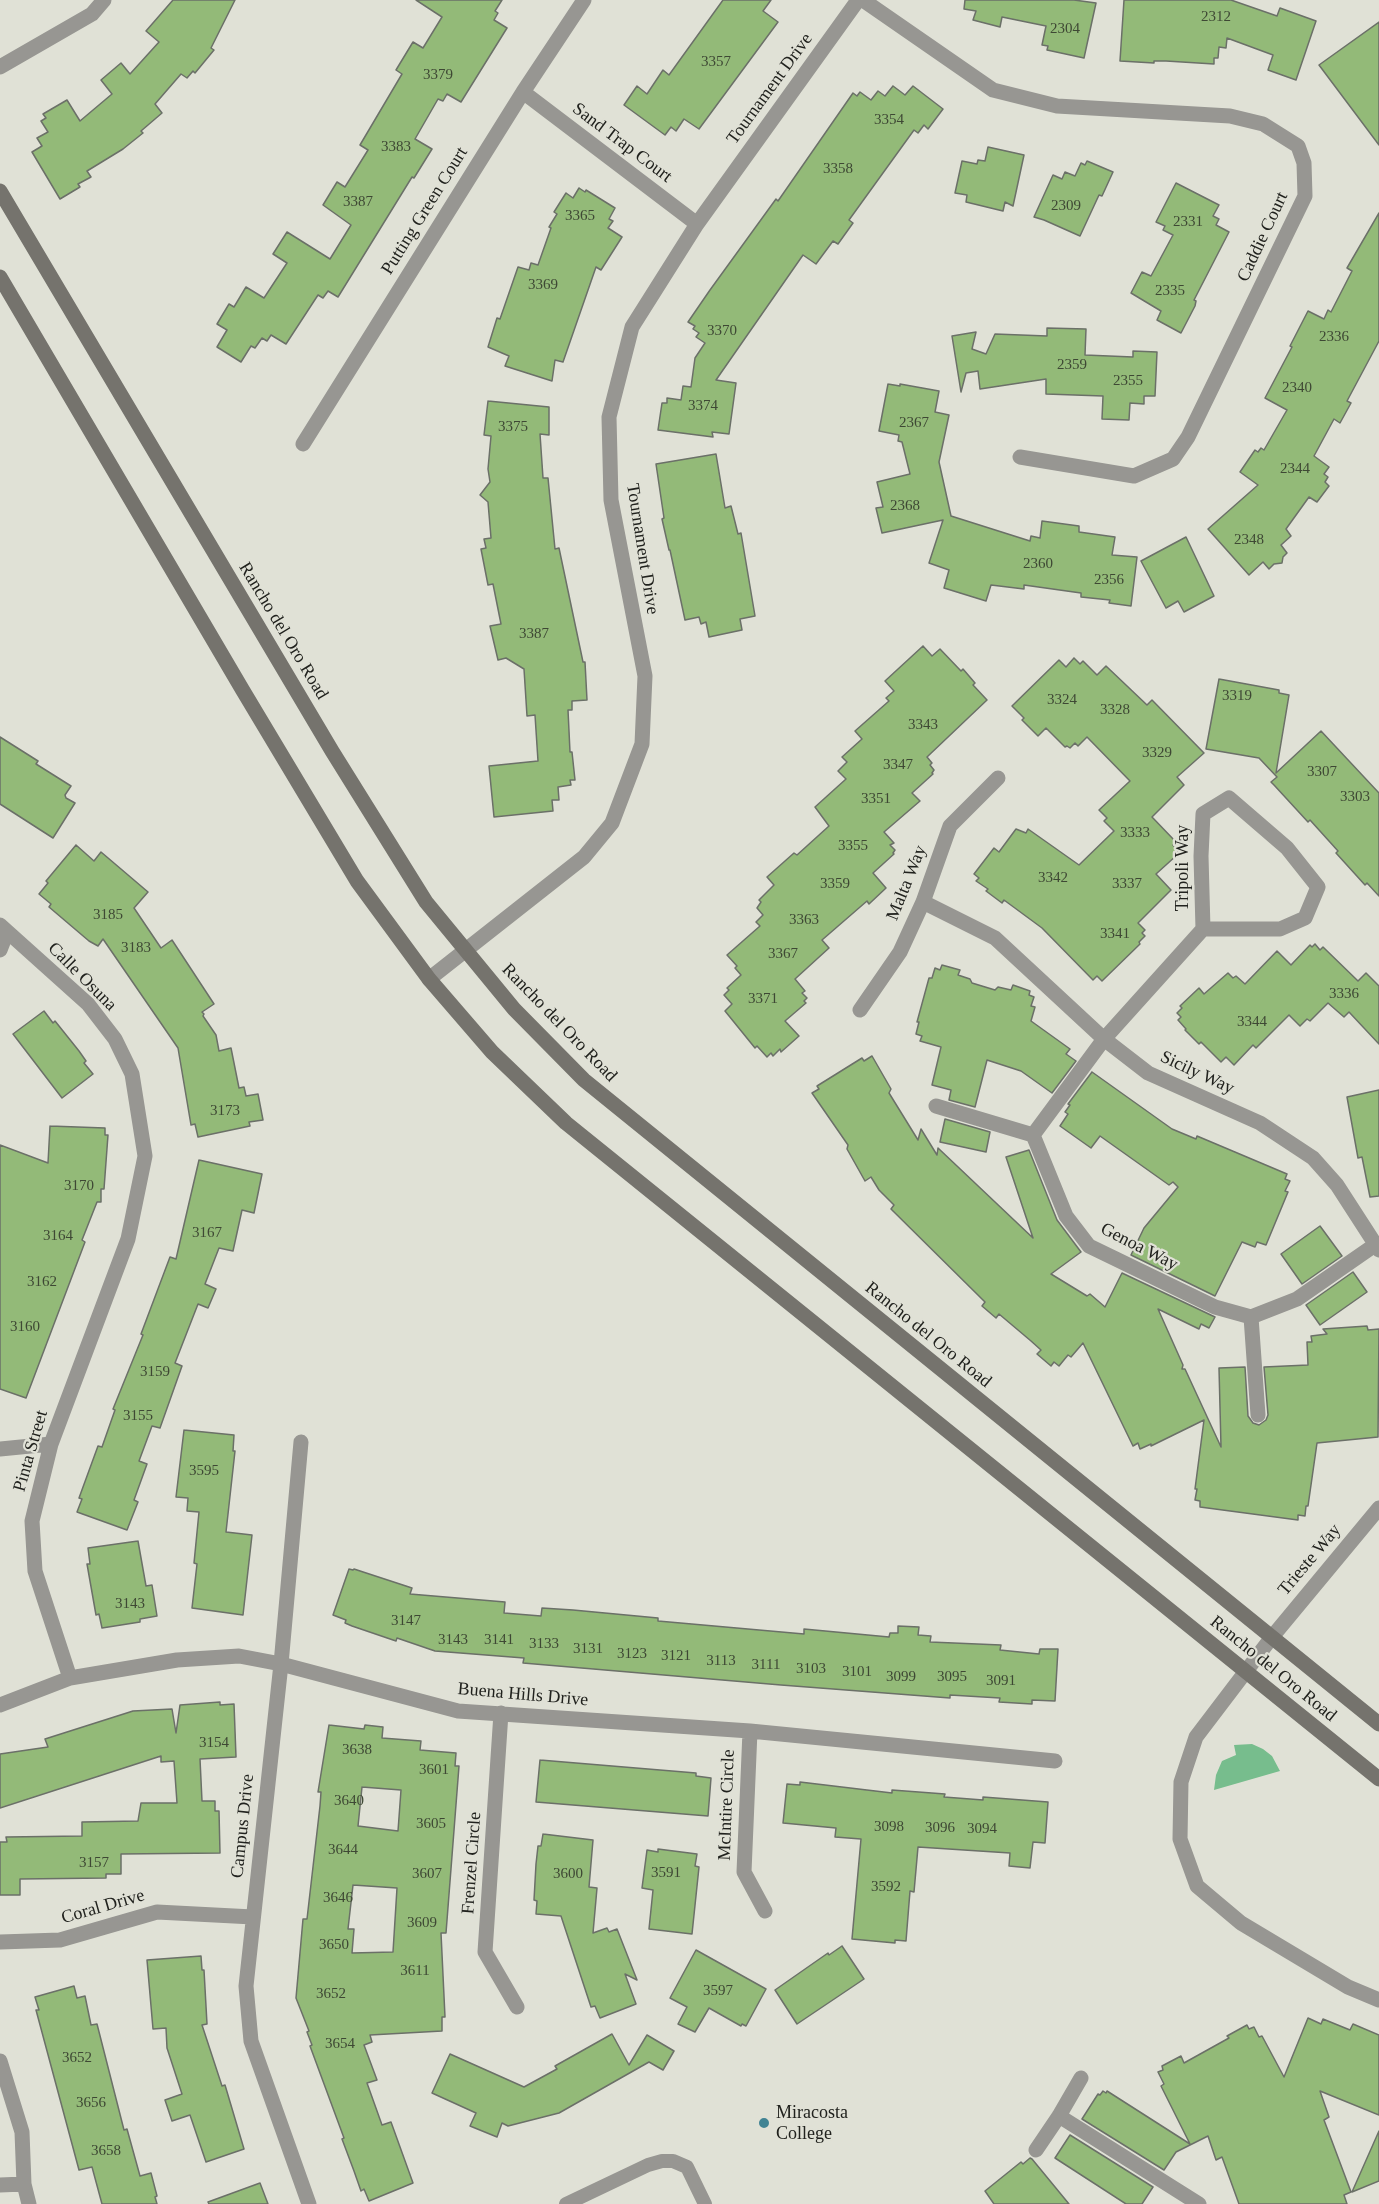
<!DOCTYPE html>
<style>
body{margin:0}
canvas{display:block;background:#e0e1d6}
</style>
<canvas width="1379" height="2204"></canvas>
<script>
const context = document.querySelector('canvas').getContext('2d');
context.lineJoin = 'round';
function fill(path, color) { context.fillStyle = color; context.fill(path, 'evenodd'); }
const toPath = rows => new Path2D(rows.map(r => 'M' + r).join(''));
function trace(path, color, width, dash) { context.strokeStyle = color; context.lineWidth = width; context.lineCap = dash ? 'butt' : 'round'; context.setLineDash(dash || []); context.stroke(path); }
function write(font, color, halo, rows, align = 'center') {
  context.font = font + ' Georgia,serif'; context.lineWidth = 4.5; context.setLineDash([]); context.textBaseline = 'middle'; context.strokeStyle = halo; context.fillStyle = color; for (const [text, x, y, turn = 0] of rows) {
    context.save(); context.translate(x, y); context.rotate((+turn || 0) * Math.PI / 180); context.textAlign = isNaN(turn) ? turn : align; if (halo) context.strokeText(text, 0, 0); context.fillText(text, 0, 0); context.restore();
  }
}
fill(toPath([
 [1252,1744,1263,1749,1272,1756,1280,1771,1214,1790,1216,1775,1222,1761,1236,1755,1234,1745]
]), '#77bd8d');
const building = toPath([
 [173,0,235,0,211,48,214,50,195,73,193,71,187,78,181,74,155,104,162,113,141,131,143,133,123,149,87,171,91,177,78,184,80,187,60,199,32,152,42,146,37,138,48,132,41,121,46,118,43,114,67,100,80,121,112,94,101,80,121,63,130,74,159,42,146,31,173,0],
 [416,0,502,0,495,11,498,13,494,20,507,28,461,102,447,94,443,101,438,99,415,139,432,149,414,178,412,177,338,297,328,291,323,298,318,295,286,344,271,335,267,341,262,338,255,348,251,346,241,362,217,347,227,330,217,324,229,304,234,307,246,287,264,298,287,263,273,254,287,232,330,259,351,225,323,205,337,182,345,187,368,150,360,145,402,74,396,70,413,42,423,48,442,17,416,0],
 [723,0,771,0,763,11,778,22,699,129,684,119,676,131,671,127,665,135,624,105,637,86,647,94,663,70,669,75,723,0],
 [965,0,1074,0,1096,3,1084,58,1047,50,1048,46,1042,45,1046,26,1002,17,1000,27,973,20,976,11,964,9,965,0],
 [1124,0,1231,0,1277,16,1280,8,1316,21,1296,80,1268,70,1273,55,1227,38,1226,48,1219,47,1218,58,1214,58,1214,64,1166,61,1154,61,1154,63,1120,61,1124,0],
 [1379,22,1379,145,1319,65,1379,22],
 [893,86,905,95,913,86,943,109,928,129,924,125,918,133,914,130,849,220,853,223,838,244,833,241,816,264,803,255,716,380,736,383,729,434,712,432,713,437,658,430,662,403,667,403,667,398,681,400,683,386,691,387,695,358,705,343,696,337,699,333,693,329,695,326,688,322,710,290,776,199,778,201,853,93,857,96,860,92,871,100,878,91,885,96,893,86],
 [988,147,1024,155,1013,206,1005,202,1003,211,966,202,967,195,955,193,962,161,977,164,978,160,985,161,988,147],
 [1087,161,1113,172,1102,196,1099,195,1080,236,1044,220,1034,217,1053,175,1062,179,1065,172,1075,176,1081,163,1085,165,1087,161],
 [1176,183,1219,205,1213,216,1219,219,1216,225,1229,232,1194,300,1196,301,1195,306,1181,333,1157,320,1161,311,1131,293,1142,272,1151,276,1173,235,1163,230,1165,226,1156,222,1176,183],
 [579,188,585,192,586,190,615,208,609,219,613,221,608,228,622,237,601,270,596,267,563,362,555,360,552,381,505,366,509,356,488,347,497,318,500,319,518,267,529,270,531,263,538,265,551,228,549,227,557,214,554,212,566,193,573,198,579,188],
 [1379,213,1379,341,1347,401,1351,403,1340,423,1334,419,1314,456,1329,467,1324,474,1328,477,1325,482,1329,486,1317,502,1309,497,1286,529,1291,536,1281,545,1287,553,1283,557,1282,563,1274,564,1269,569,1263,562,1249,575,1208,529,1258,485,1240,472,1255,450,1258,452,1261,448,1264,450,1287,410,1265,398,1292,347,1290,346,1308,311,1324,319,1328,310,1331,312,1352,271,1347,268,1379,213],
 [1047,328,1086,329,1085,355,1133,357,1133,351,1157,352,1155,396,1144,396,1144,404,1130,403,1129,420,1102,419,1103,396,1046,394,1046,379,980,389,978,371,966,373,961,392,952,336,976,332,972,349,986,354,995,334,1047,336,1047,328],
 [888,384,900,386,900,384,939,391,935,412,949,415,939,462,951,516,1030,541,1031,536,1040,538,1042,521,1079,526,1079,532,1115,537,1112,555,1137,557,1131,606,1109,603,1110,600,1081,597,1081,593,1024,585,1024,589,991,585,986,601,944,588,949,570,929,563,943,520,882,533,876,508,883,507,877,482,910,474,902,442,898,441,899,435,879,431,888,384],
 [488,401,549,407,549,435,540,434,543,478,548,478,555,549,559,548,583,662,585,662,587,700,572,701,572,710,568,710,570,752,572,752,575,780,570,780,571,785,558,787,559,800,552,800,553,811,494,817,489,766,538,761,535,715,527,716,524,669,506,658,498,660,490,626,501,624,493,584,488,585,481,549,486,548,484,539,491,538,488,502,480,495,490,482,488,469,491,436,484,435,488,401],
 [716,454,725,508,731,506,738,534,741,533,755,616,740,619,742,630,709,637,706,622,701,624,699,617,685,620,670,550,669,550,662,519,664,518,656,464,716,454],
 [1186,537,1214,596,1184,612,1178,601,1166,608,1141,561,1186,537],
 [923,646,932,656,940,649,961,671,963,669,975,683,973,685,987,700,927,757,932,763,930,765,934,770,932,773,933,774,912,793,920,801,884,832,894,843,890,845,895,850,893,853,894,854,873,873,886,888,869,904,867,901,822,940,829,948,795,979,805,991,802,993,807,998,804,1001,806,1003,785,1021,799,1036,781,1052,780,1049,773,1056,771,1053,767,1057,757,1046,755,1048,725,1011,732,1004,724,995,729,990,727,988,741,975,735,968,737,966,727,955,760,926,756,922,763,915,757,908,761,902,759,900,774,885,767,877,794,853,797,855,829,826,815,807,846,779,838,771,847,762,842,757,862,739,855,731,889,701,886,698,894,691,885,681,923,646],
 [1074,658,1080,664,1083,661,1097,675,1106,666,1147,705,1152,700,1204,753,1177,777,1184,785,1152,817,1176,842,1173,845,1178,851,1176,853,1177,855,1156,874,1171,890,1138,923,1145,930,1142,933,1145,936,1139,942,1140,944,1102,981,1097,976,1093,980,1042,928,1004,900,1002,903,986,891,988,889,976,881,979,878,974,874,994,848,999,852,1016,829,1026,833,1028,829,1079,865,1114,831,1104,821,1107,818,1099,810,1130,781,1087,737,1078,746,1075,743,1070,748,1067,746,1065,747,1046,728,1038,736,1022,720,1024,718,1012,706,1059,660,1066,667,1074,658],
 [1219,679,1279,690,1279,693,1289,695,1276,773,1321,731,1379,793,1379,896,1367,883,1365,885,1336,853,1338,851,1310,820,1308,822,1274,785,1271,782,1277,777,1259,758,1206,749,1219,679],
 [0,737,38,761,36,764,71,786,65,795,66,798,75,803,53,838,0,804,0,737],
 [76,845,94,861,101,852,148,892,134,908,161,948,172,940,214,1004,202,1012,204,1014,203,1016,216,1035,219,1051,231,1048,239,1088,244,1087,246,1096,258,1094,263,1120,249,1122,250,1126,198,1137,195,1124,191,1125,178,1048,103,939,98,946,89,941,49,907,51,904,39,894,48,883,46,881,76,845],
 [1315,944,1320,950,1323,947,1358,981,1366,973,1379,986,1379,1044,1349,1012,1344,1017,1328,1003,1310,1021,1307,1019,1300,1026,1289,1015,1256,1048,1253,1045,1234,1065,1226,1057,1221,1062,1201,1042,1199,1044,1185,1030,1186,1029,1178,1020,1181,1017,1177,1013,1182,1008,1180,1006,1199,988,1204,994,1228,973,1233,978,1236,976,1245,984,1277,951,1291,965,1310,945,1312,947,1315,944],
 [942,965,960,970,958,975,970,979,972,983,995,990,998,987,1011,990,1013,985,1030,991,1029,995,1034,997,1031,1006,1035,1007,1031,1021,1070,1049,1066,1054,1076,1061,1052,1093,1021,1071,987,1060,975,1107,949,1100,951,1090,932,1085,941,1047,920,1041,922,1036,916,1034,919,1022,917,1022,929,978,932,978,935,968,940,970,942,965],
 [44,1011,53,1023,55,1021,79,1051,86,1061,84,1063,93,1074,62,1098,13,1034,44,1011],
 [872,1056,891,1089,889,1093,918,1140,921,1129,937,1155,938,1148,1033,1238,1006,1157,1029,1150,1057,1220,1081,1252,1051,1274,1087,1296,1090,1294,1105,1307,1122,1273,1215,1317,1209,1328,1201,1324,1199,1329,1158,1309,1183,1365,1182,1369,1185,1369,1221,1447,1219,1368,1245,1367,1248,1416,1253,1423,1259,1425,1266,1420,1268,1415,1264,1367,1308,1365,1307,1342,1312,1342,1311,1336,1327,1334,1323,1329,1367,1326,1368,1330,1379,1329,1378,1437,1317,1443,1308,1506,1306,1506,1305,1516,1298,1515,1298,1520,1200,1507,1200,1501,1195,1500,1197,1489,1195,1489,1204,1420,1151,1446,1151,1444,1140,1449,1138,1443,1133,1446,1083,1343,1071,1357,1068,1355,1059,1366,1054,1362,1051,1366,1037,1354,1041,1350,1031,1341,999,1314,996,1318,982,1306,985,1302,891,1209,894,1205,879,1190,871,1177,865,1181,847,1149,848,1145,812,1093,819,1089,817,1086,862,1058,864,1061,872,1056],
 [1092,1072,1172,1129,1196,1139,1197,1136,1287,1174,1285,1179,1290,1181,1285,1191,1288,1192,1266,1245,1257,1242,1255,1247,1242,1242,1215,1296,1131,1255,1144,1228,1178,1187,1173,1182,1169,1185,1100,1136,1091,1148,1060,1126,1068,1114,1065,1112,1070,1105,1068,1104,1092,1072],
 [1379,1090,1379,1196,1370,1197,1362,1157,1358,1158,1347,1097,1379,1090],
 [945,1119,990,1132,986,1152,940,1142,945,1119],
 [50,1126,105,1128,105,1135,108,1135,104,1189,101,1189,101,1202,97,1202,82,1240,85,1242,26,1398,0,1389,0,1145,48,1163,50,1126],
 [199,1160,262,1174,254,1213,242,1210,233,1251,219,1248,205,1284,216,1289,208,1308,198,1304,175,1363,182,1366,160,1428,152,1426,139,1461,147,1464,134,1500,138,1502,127,1530,77,1512,82,1499,79,1498,98,1446,102,1447,115,1410,113,1409,143,1335,141,1334,170,1257,176,1259,199,1160],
 [1320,1226,1342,1256,1302,1284,1281,1254,1320,1226],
 [1353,1272,1367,1292,1320,1325,1306,1305,1353,1272],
 [184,1430,234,1435,233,1451,235,1451,226,1532,252,1535,243,1615,192,1608,197,1564,194,1563,199,1512,187,1511,188,1498,176,1497,184,1430],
 [138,1541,146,1586,152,1585,157,1616,140,1619,140,1622,102,1628,99,1614,96,1615,87,1564,90,1564,88,1548,138,1541],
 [349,1569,353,1570,354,1569,412,1588,410,1594,505,1602,504,1613,541,1616,542,1608,573,1610,658,1618,658,1621,804,1634,804,1629,889,1637,890,1633,898,1633,898,1626,919,1627,918,1635,931,1636,930,1642,1001,1645,1000,1650,1039,1654,1040,1649,1058,1649,1055,1701,1032,1700,1032,1704,999,1702,1000,1698,950,1695,950,1698,781,1685,523,1663,524,1658,435,1651,397,1638,396,1641,352,1626,345,1623,346,1620,333,1615,349,1569],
 [220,1702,220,1705,234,1704,236,1757,200,1759,202,1801,215,1801,215,1811,219,1811,220,1853,121,1854,121,1874,106,1874,106,1878,20,1879,20,1895,0,1895,0,1842,7,1842,6,1837,82,1836,82,1822,138,1821,141,1803,177,1803,174,1761,161,1762,161,1756,0,1808,0,1754,48,1747,45,1739,133,1711,172,1709,176,1733,180,1705,220,1702],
 [329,1725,364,1729,365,1725,383,1727,382,1738,421,1741,420,1750,456,1753,455,1766,459,1766,446,1933,441,1933,445,2017,442,2017,442,2031,370,2035,372,2042,364,2045,377,2080,367,2083,382,2125,391,2122,413,2183,369,2201,364,2189,361,2191,354,2171,342,2139,344,2138,310,2046,312,2045,307,2032,309,2031,296,1998,303,1919,307,1919,320,1806,321,1792,318,1792,329,1725],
 [362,1787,401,1790,398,1831,358,1826,362,1787],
 [353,1885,397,1888,393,1952,352,1953,354,1929,348,1929,353,1885],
 [540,1760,696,1773,696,1776,711,1778,708,1816,536,1802,540,1760],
 [800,1782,892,1793,892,1790,945,1794,944,1797,983,1800,983,1797,1048,1802,1045,1843,1033,1842,1030,1868,1009,1866,1010,1853,918,1847,914,1892,910,1891,906,1941,895,1940,895,1943,852,1939,861,1839,835,1837,836,1828,783,1823,787,1784,800,1785,800,1782],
 [543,1834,593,1840,589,1887,597,1888,593,1933,607,1928,609,1932,617,1929,637,1980,625,1974,636,2004,600,2018,595,2006,591,2007,561,1916,536,1914,537,1901,534,1900,536,1864,538,1846,541,1846,543,1834],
 [658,1849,697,1854,695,1866,699,1867,692,1934,649,1929,653,1890,642,1888,647,1850,658,1852,658,1849],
 [842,1946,864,1979,797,2024,775,1990,828,1953,829,1955,842,1946],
 [696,1950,766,1989,746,2026,742,2024,741,2026,709,2008,695,2032,678,2024,687,2007,670,1998,696,1950],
 [201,1956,202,1970,204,1970,207,2024,202,2025,222,2086,225,2085,244,2149,206,2162,190,2115,172,2121,165,2100,182,2094,167,2048,166,2028,153,2029,147,1960,201,1956],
 [74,1986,77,1998,85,1996,91,2025,97,2024,124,2130,127,2129,140,2176,151,2173,157,2196,155,2197,157,2204,102,2204,92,2167,79,2170,36,2010,39,2010,35,1997,74,1986],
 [1308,2018,1321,2024,1323,2019,1350,2030,1353,2024,1379,2035,1379,2115,1320,2091,1329,2117,1324,2120,1351,2192,1344,2195,1347,2204,1239,2204,1222,2157,1216,2160,1208,2136,1176,2152,1164,2170,1082,2119,1098,2094,1100,2095,1103,2091,1106,2093,1107,2091,1190,2144,1161,2086,1164,2084,1158,2072,1163,2070,1162,2066,1181,2056,1184,2063,1229,2038,1227,2036,1247,2025,1249,2029,1254,2027,1259,2037,1262,2036,1284,2077,1308,2018],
 [612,2034,629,2065,647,2035,674,2051,663,2070,649,2062,559,2113,508,2126,502,2123,497,2137,470,2126,476,2113,432,2093,450,2054,524,2087,557,2069,555,2066,612,2034],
 [1379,2131,1379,2181,1352,2192,1379,2131],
 [1070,2135,1153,2187,1142,2204,1126,2204,1055,2158,1070,2135],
 [1030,2158,1032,2159,1069,2204,994,2204,985,2191,1021,2162,1023,2164,1030,2158],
 [260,2183,268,2204,209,2204,208,2202,260,2183]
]);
fill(building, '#93ba78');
trace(building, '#6b7068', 1.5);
trace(toPath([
 [566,2204,648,2165,662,2161,673,2161,687,2167,705,2204]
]), '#979692', 14);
trace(toPath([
 [863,0,993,90,1057,106,1230,116,1263,124,1298,146,1304,163,1305,196,1188,437,1173,459,1134,476,1020,457],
 [0,67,92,14,104,0],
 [523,92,697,224],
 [303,444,523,92,584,0],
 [923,902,995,938,1104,1039,1148,1073,1260,1123,1313,1158,1337,1185,1379,1250],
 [0,925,88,1004,115,1039,132,1074,145,1156,128,1239,51,1444,32,1521,35,1571,70,1678],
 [1203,929,1201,856,1203,814,1229,798,1287,848,1318,887,1305,918,1280,929,1203,929,1104,1039,1033,1135,1066,1216,1089,1246,1215,1307,1251,1317,1297,1299,1375,1245],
 [0,950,7,932],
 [429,979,584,857,612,823,642,744,645,676,611,500,609,417,632,327,697,224,858,0],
 [860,1010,900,952,923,902,950,826,998,778],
 [936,1106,1033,1135],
 [1251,1317,1258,1415],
 [301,1442,281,1664,246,1986,251,2041,309,2204],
 [0,1449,51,1444],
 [1379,1508,1272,1637,1196,1737,1181,1782,1180,1839,1197,1886,1241,1923,1348,1987,1379,2000],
 [0,1705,70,1678,177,1660,239,1656,281,1664,458,1711,750,1731,1055,1761],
 [501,1713,485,1952,517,2007],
 [750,1731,744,1872,765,1911],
 [0,1942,60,1940,157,1912,253,1917],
 [0,2061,22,2132,24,2184,29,2204],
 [1059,2116,1199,2204],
 [1036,2150,1059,2116,1081,2078],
 [0,2185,24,2184]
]), '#979692', 15);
trace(toPath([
 [0,191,332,751,426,902,514,1009,584,1080,1379,1724],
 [0,277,242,689,357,881,429,979,492,1052,566,1123,1379,1779]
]), '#75736d', 15);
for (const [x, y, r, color] of [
 [764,2123,6,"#408393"]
]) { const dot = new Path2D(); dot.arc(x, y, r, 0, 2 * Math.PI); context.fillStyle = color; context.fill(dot); trace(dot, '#e0e1d6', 2); }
write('15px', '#3e4834', null, [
 ["2312",1216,17],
 ["2304",1065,29],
 ["3357",716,62],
 ["3379",438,75],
 ["3354",889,120],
 ["3383",396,147],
 ["3358",838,169],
 ["3387",358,202],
 ["2309",1066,206],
 ["3365",580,216],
 ["2331",1188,222],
 ["3369",543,285],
 ["2335",1170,291],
 ["3370",722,331],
 ["2336",1334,337],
 ["2359",1072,365],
 ["2355",1128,381],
 ["2340",1297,388],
 ["3374",703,406],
 ["2367",914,423],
 ["3375",513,427],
 ["2344",1295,469],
 ["2368",905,506],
 ["2348",1249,540],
 ["2360",1038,564],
 ["2356",1109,580],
 ["3387",534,634],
 ["3319",1237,696],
 ["3324",1062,700],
 ["3328",1115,710],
 ["3343",923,725],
 ["3329",1157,753],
 ["3347",898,765],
 ["3307",1322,772],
 ["3303",1355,797],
 ["3351",876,799],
 ["3333",1135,833],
 ["3355",853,846],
 ["3342",1053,878],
 ["3359",835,884],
 ["3337",1127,884],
 ["3185",108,915],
 ["3363",804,920],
 ["3341",1115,934],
 ["3183",136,948],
 ["3367",783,954],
 ["3336",1344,994],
 ["3371",763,999],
 ["3344",1252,1022],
 ["3173",225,1111],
 ["3170",79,1186],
 ["3167",207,1233],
 ["3164",58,1236],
 ["3162",42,1282],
 ["3160",25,1327],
 ["3159",155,1372],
 ["3155",138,1416],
 ["3595",204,1471],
 ["3143",130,1604],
 ["3147",406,1621],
 ["3143",453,1640],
 ["3141",499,1640],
 ["3133",544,1644],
 ["3131",588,1649],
 ["3123",632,1654],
 ["3121",676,1656],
 ["3113",721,1661],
 ["3111",766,1665],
 ["3103",811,1669],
 ["3101",857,1672],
 ["3099",901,1677],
 ["3095",952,1677],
 ["3091",1001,1681],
 ["3154",214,1743],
 ["3638",357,1750],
 ["3601",434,1770],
 ["3640",349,1801],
 ["3605",431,1824],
 ["3098",889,1827],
 ["3096",940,1828],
 ["3094",982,1829],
 ["3644",343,1850],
 ["3157",94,1863],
 ["3591",666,1873],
 ["3607",427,1874],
 ["3600",568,1874],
 ["3592",886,1887],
 ["3646",338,1898],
 ["3609",422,1923],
 ["3650",334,1945],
 ["3611",415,1971],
 ["3597",718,1991],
 ["3652",331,1994],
 ["3654",340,2044],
 ["3652",77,2058],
 ["3656",91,2103],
 ["3658",106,2151]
]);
write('18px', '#21221e', '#e0e1d6', [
 ["Tournament Drive",770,89,-54],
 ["Sand Trap Court",622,143,37],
 ["Putting Green Court",425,211,-58],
 ["Caddie Court",1263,237,-65],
 ["Tournament Drive",642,549,81],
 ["Rancho del Oro Road",283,631,59],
 ["Tripoli Way",1183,868,-90],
 ["Malta Way",907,883,-68],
 ["Calle Osuna",82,977,45],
 ["Rancho del Oro Road",559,1023,46],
 ["Sicily Way",1197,1073,25],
 ["Genoa Way",1139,1247,27],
 ["Rancho del Oro Road",928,1335,39],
 ["Pinta Street",31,1451,-74],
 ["Trieste Way",1310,1560,-50],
 ["Rancho del Oro Road",1273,1669,39],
 ["Buena Hills Drive",523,1695,5],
 ["McIntire Circle",727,1805,-88],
 ["Campus Drive",243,1826,-84],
 ["Frenzel Circle",472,1863,-86],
 ["Coral Drive",103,1907,-16]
]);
write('18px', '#21221e', '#e0e1d6', [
 ["Miracosta",776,2113],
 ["College",776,2134]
], 'left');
</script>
